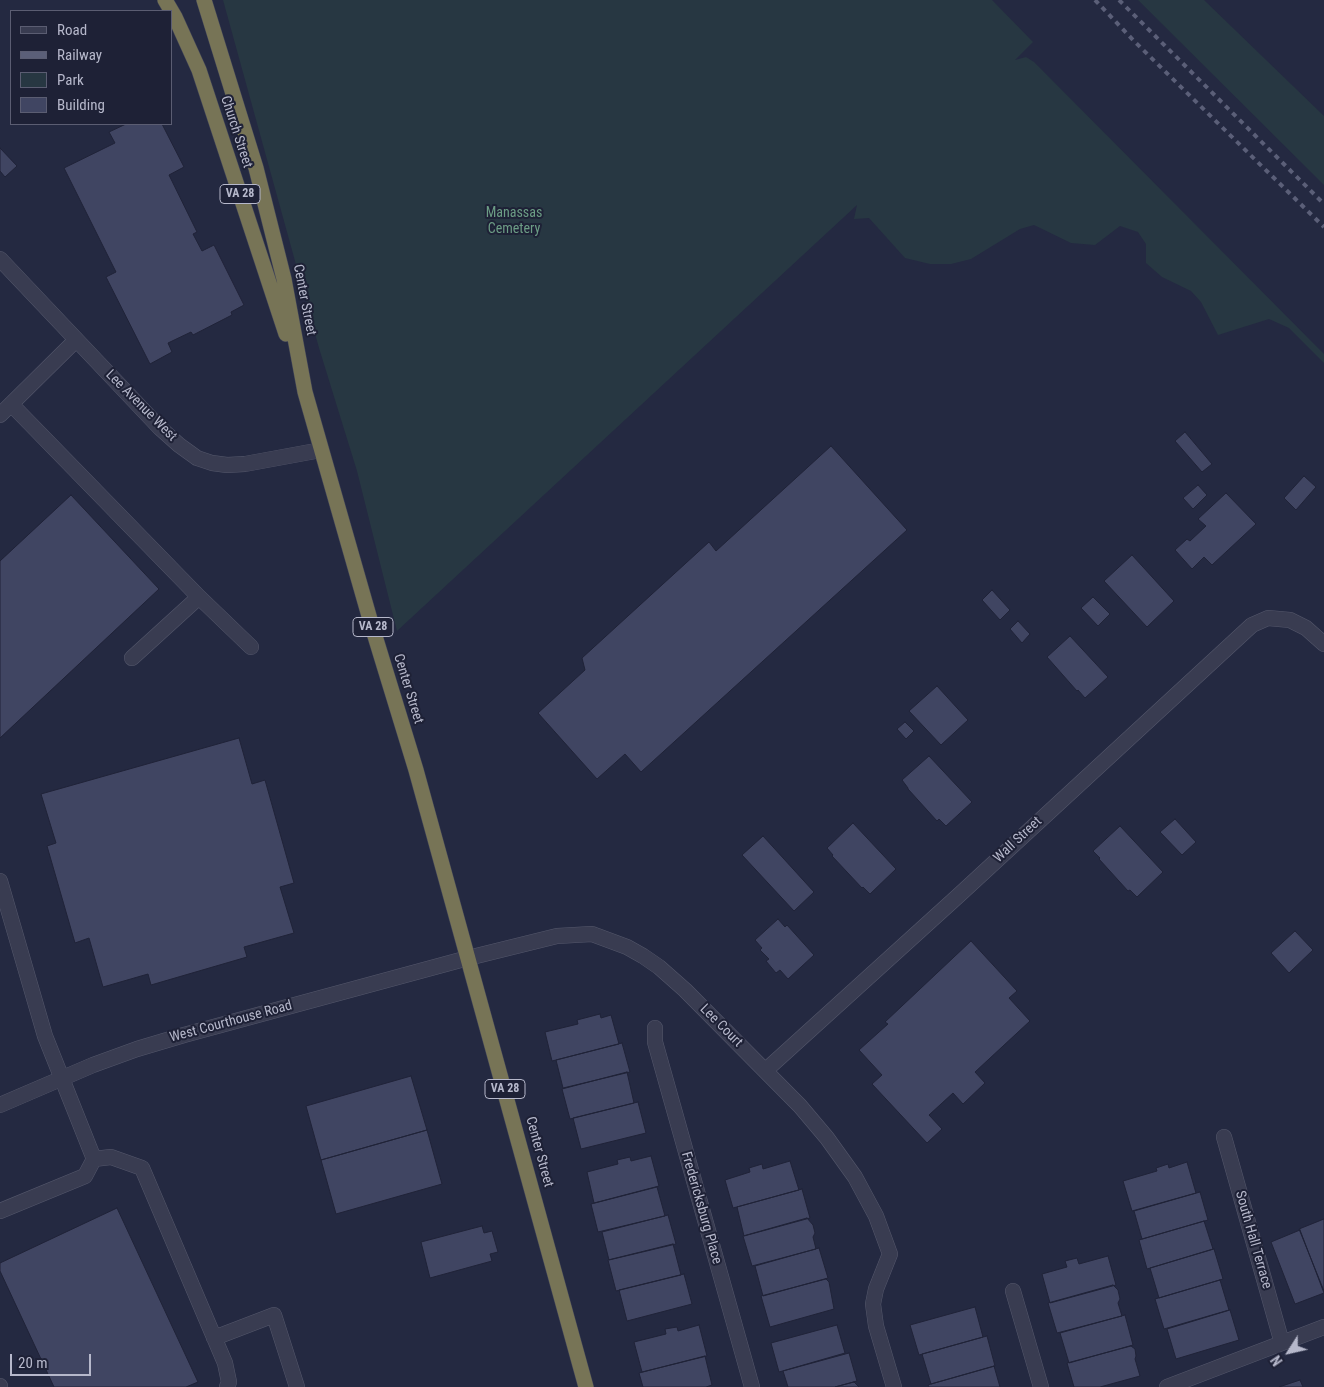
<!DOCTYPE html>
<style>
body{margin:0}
#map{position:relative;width:1324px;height:1387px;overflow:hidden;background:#242941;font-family:"Roboto Condensed",sans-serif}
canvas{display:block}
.legend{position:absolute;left:10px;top:10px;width:162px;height:115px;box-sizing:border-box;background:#1e2136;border:1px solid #5b5d72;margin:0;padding:6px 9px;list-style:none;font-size:15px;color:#b6b8cb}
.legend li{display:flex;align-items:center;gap:10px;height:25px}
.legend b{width:25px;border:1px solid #5b5d72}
.north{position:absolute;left:1264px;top:1327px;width:50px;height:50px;-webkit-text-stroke:4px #1e2136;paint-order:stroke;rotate:235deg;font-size:14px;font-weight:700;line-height:20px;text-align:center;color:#b6b8cb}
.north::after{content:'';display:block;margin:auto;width:18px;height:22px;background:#b6b8cb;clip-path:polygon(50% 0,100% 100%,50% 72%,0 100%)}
.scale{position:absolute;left:10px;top:1354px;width:81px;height:22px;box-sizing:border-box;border:2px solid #b6b8cb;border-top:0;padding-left:6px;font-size:15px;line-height:18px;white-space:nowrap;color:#b6b8cb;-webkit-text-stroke:4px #1e2136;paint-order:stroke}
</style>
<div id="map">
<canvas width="1324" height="1387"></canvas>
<ul class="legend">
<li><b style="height:6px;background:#393c51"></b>Road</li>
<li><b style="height:6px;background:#5b5f78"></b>Railway</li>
<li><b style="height:14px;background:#273742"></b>Park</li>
<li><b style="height:14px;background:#404562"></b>Building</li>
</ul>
<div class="north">N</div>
<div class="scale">20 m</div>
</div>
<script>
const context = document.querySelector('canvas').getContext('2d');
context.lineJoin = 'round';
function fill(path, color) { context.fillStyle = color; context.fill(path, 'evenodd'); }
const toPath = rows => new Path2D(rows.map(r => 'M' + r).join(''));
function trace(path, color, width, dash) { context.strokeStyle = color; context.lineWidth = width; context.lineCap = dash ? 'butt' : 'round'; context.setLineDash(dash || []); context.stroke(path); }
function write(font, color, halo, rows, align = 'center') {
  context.font = font + ' "Roboto Condensed",sans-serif'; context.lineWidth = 4; context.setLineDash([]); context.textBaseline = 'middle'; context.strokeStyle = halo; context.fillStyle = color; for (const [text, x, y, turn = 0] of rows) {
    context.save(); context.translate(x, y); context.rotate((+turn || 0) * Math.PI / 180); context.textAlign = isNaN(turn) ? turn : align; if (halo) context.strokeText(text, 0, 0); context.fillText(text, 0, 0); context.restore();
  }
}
fill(toPath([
 [223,0,992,0,1033,42,1015,60,1026,57,1034,62,1324,354,1324,363,1289,328,1269,319,1218,335,1201,302,1191,291,1162,277,1146,263,1146,244,1138,232,1120,226,1095,245,1071,243,1034,225,1020,229,971,259,951,264,930,264,905,258,869,218,854,219,857,205,397,631,357,471,319,348],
 [1138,0,1204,0,1324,116,1324,185]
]), '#273742');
const building = toPath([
 [126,124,162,124,184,167,169,175,197,232,193,234,202,251,214,245,244,305,231,312,232,315,193,335,191,332,168,343,172,352,150,364,106,277,116,272,64,168,115,143,109,132,126,124],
 [0,148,17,166,5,177,0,171,0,148],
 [1185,432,1212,464,1202,472,1175,441,1185,432],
 [831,446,907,530,641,772,625,754,597,779,538,713,585,670,582,658,709,542,716,551,831,446],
 [1304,476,1316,487,1296,510,1284,498,1304,476],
 [1198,485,1207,495,1193,509,1183,498,1198,485],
 [1226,493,1256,524,1212,565,1204,557,1192,569,1175,550,1187,539,1190,541,1206,526,1198,519,1226,493],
 [71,495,159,589,0,738,0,561,71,495],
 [1132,555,1174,601,1147,627,1104,581,1132,555],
 [992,590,1010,610,1000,620,982,600,992,590],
 [1093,597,1110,614,1098,626,1081,608,1093,597],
 [1018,621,1030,634,1022,643,1010,629,1018,621],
 [1070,636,1108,677,1085,698,1078,690,1077,691,1047,657,1070,636],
 [937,686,968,720,941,745,909,711,937,686],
 [905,722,914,731,906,739,897,729,905,722],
 [239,738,252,784,265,780,294,883,280,887,294,933,244,947,247,957,151,985,148,974,103,987,89,938,75,943,47,846,56,843,41,794,239,738],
 [929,756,972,802,946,826,939,819,937,821,908,789,908,788,902,780,929,756],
 [1175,819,1196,842,1182,855,1160,832,1175,819],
 [853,823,896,869,870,894,863,887,862,888,832,856,833,855,827,848,853,823],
 [1120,826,1163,872,1137,897,1130,890,1128,891,1099,859,1100,858,1093,851,1120,826],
 [763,836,814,892,794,911,742,855,763,836],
 [778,919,785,927,787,925,814,955,788,979,780,970,776,973,766,961,769,959,760,950,762,948,755,940,778,919],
 [1295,931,1313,950,1289,973,1271,953,1295,931],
 [971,941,1017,991,1009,998,1030,1021,975,1072,985,1083,963,1104,953,1093,929,1115,942,1129,927,1143,872,1084,882,1075,859,1050,888,1024,885,1022,971,941],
 [600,1014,601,1018,611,1015,619,1044,552,1061,545,1032,578,1024,577,1020,600,1014],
 [622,1043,630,1072,563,1088,556,1060,622,1043],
 [627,1072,634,1103,570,1119,562,1089,627,1072],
 [411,1076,427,1130,321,1160,306,1106,411,1076],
 [638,1102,646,1133,581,1149,573,1118,638,1102],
 [427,1130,442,1184,336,1214,321,1160,427,1130],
 [651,1156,659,1186,594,1203,587,1172,618,1164,617,1160,630,1157,631,1161,651,1156],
 [790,1161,799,1190,733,1208,725,1180,750,1172,749,1168,762,1164,763,1169,790,1161],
 [1187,1162,1196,1193,1132,1211,1123,1181,1157,1171,1156,1168,1168,1164,1169,1168,1187,1162],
 [657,1187,665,1216,598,1232,591,1204,657,1187],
 [802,1189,810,1218,744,1236,737,1207,802,1189],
 [1200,1192,1208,1220,1142,1239,1134,1211,1200,1192],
 [117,1208,198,1382,186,1387,54,1387,0,1271,0,1263,117,1208],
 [668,1215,676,1244,609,1260,602,1232,668,1215],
 [807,1218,813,1225,815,1233,813,1237,816,1249,752,1266,743,1236,807,1218],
 [1324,1219,1324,1291,1299,1229,1324,1219],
 [1204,1221,1213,1249,1147,1269,1139,1240,1204,1221],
 [482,1226,484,1233,492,1231,498,1252,490,1254,492,1261,430,1278,421,1242,482,1226],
 [1300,1230,1324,1293,1295,1304,1271,1242,1300,1230],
 [673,1244,681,1275,616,1291,608,1260,673,1244],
 [819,1248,828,1278,763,1296,755,1266,819,1248],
 [1214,1249,1223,1279,1159,1298,1150,1268,1214,1249],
 [1108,1256,1116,1285,1050,1303,1042,1274,1067,1267,1065,1261,1077,1258,1079,1264,1108,1256],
 [684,1274,692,1304,627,1321,619,1290,684,1274],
 [826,1279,829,1282,834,1309,770,1327,761,1296,826,1279],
 [1220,1280,1229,1310,1164,1329,1155,1299,1220,1280],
 [1113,1285,1118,1290,1120,1299,1118,1303,1122,1316,1057,1333,1048,1303,1113,1285],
 [975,1307,983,1337,919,1355,910,1325,975,1307],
 [1230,1310,1239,1340,1176,1359,1167,1329,1230,1310],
 [1125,1315,1133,1345,1069,1363,1060,1333,1125,1315],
 [699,1325,707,1356,642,1372,634,1342,666,1334,665,1329,677,1327,678,1331,699,1325],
 [837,1325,845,1353,779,1372,771,1343,837,1325],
 [987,1336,995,1366,931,1384,922,1354,987,1336],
 [1131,1346,1135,1349,1136,1356,1135,1359,1140,1376,1100,1387,1074,1387,1067,1363,1131,1346],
 [849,1353,857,1381,835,1387,788,1387,783,1371,849,1353],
 [705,1356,712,1385,706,1387,643,1387,639,1373,705,1356],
 [994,1366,1000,1387,929,1387,928,1385,931,1384,994,1366],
 [1300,1380,1303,1387,1279,1387,1300,1380],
 [854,1382,859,1387,835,1387,854,1382]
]);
fill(building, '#404562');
trace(building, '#202338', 1);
const minor = toPath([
 [0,259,160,428,179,445,197,458,212,463,227,465,245,464,321,450],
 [11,404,199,597],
 [0,415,76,340],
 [132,658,199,597,251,647],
 [0,881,45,1036,94,1159],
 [655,1028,655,1042,752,1387],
 [766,1070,958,896,1252,625,1268,618,1290,620,1306,628,1324,644],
 [0,1105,93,1065,137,1049,184,1035,468,958,557,936,592,934,627,947,643,956,659,967,685,990,800,1106,827,1138,855,1177,876,1216,890,1254,876,1289,873,1304,876,1326,894,1387],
 [1224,1137,1282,1343],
 [94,1159,111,1157,142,1168,225,1363,229,1382,227,1387],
 [0,1211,85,1176,94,1159],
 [1013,1291,1041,1387],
 [214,1338,274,1315,297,1387],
 [0,1386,0,1387],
 [1167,1387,1324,1327]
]);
const highway = toPath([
 [165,0,175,17,199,70,286,334],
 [204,0,256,168,284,279,305,392,371,623,416,770,586,1387]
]);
trace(minor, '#54576b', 16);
trace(highway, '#414458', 16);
trace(minor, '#393c51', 15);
trace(highway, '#777456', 15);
trace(toPath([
 [1095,0,1134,41,1324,227],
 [1119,0,1324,204]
]), '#5b5f78', 4, [5, 5]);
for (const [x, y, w] of [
 [240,194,40],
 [373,627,40],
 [505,1089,40]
]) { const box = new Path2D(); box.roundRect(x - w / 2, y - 9.5, w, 19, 4); context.fillStyle = '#1e2136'; context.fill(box); trace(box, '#b6b8cb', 1); }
write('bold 12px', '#b6b8cb', null, [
 ["VA 28",240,194],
 ["VA 28",373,627],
 ["VA 28",505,1089]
]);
write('14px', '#b6b8cb', '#1e2136', [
 ["Church Street",236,132,72],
 ["Center Street",304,300,79],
 ["Lee Avenue West",141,406,45],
 ["Center Street",408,689,73],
 ["Wall Street",1018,840,-43],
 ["West Courthouse Road",231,1022,-15],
 ["Lee Court",721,1026,45],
 ["Center Street",539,1152,75],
 ["Fredericksburg Place",701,1208,74],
 ["South Hall Terrace",1253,1240,74]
]);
write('14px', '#6c9d85', '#1e2136', [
 ["Manassas",514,213],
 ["Cemetery",514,229]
]);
</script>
